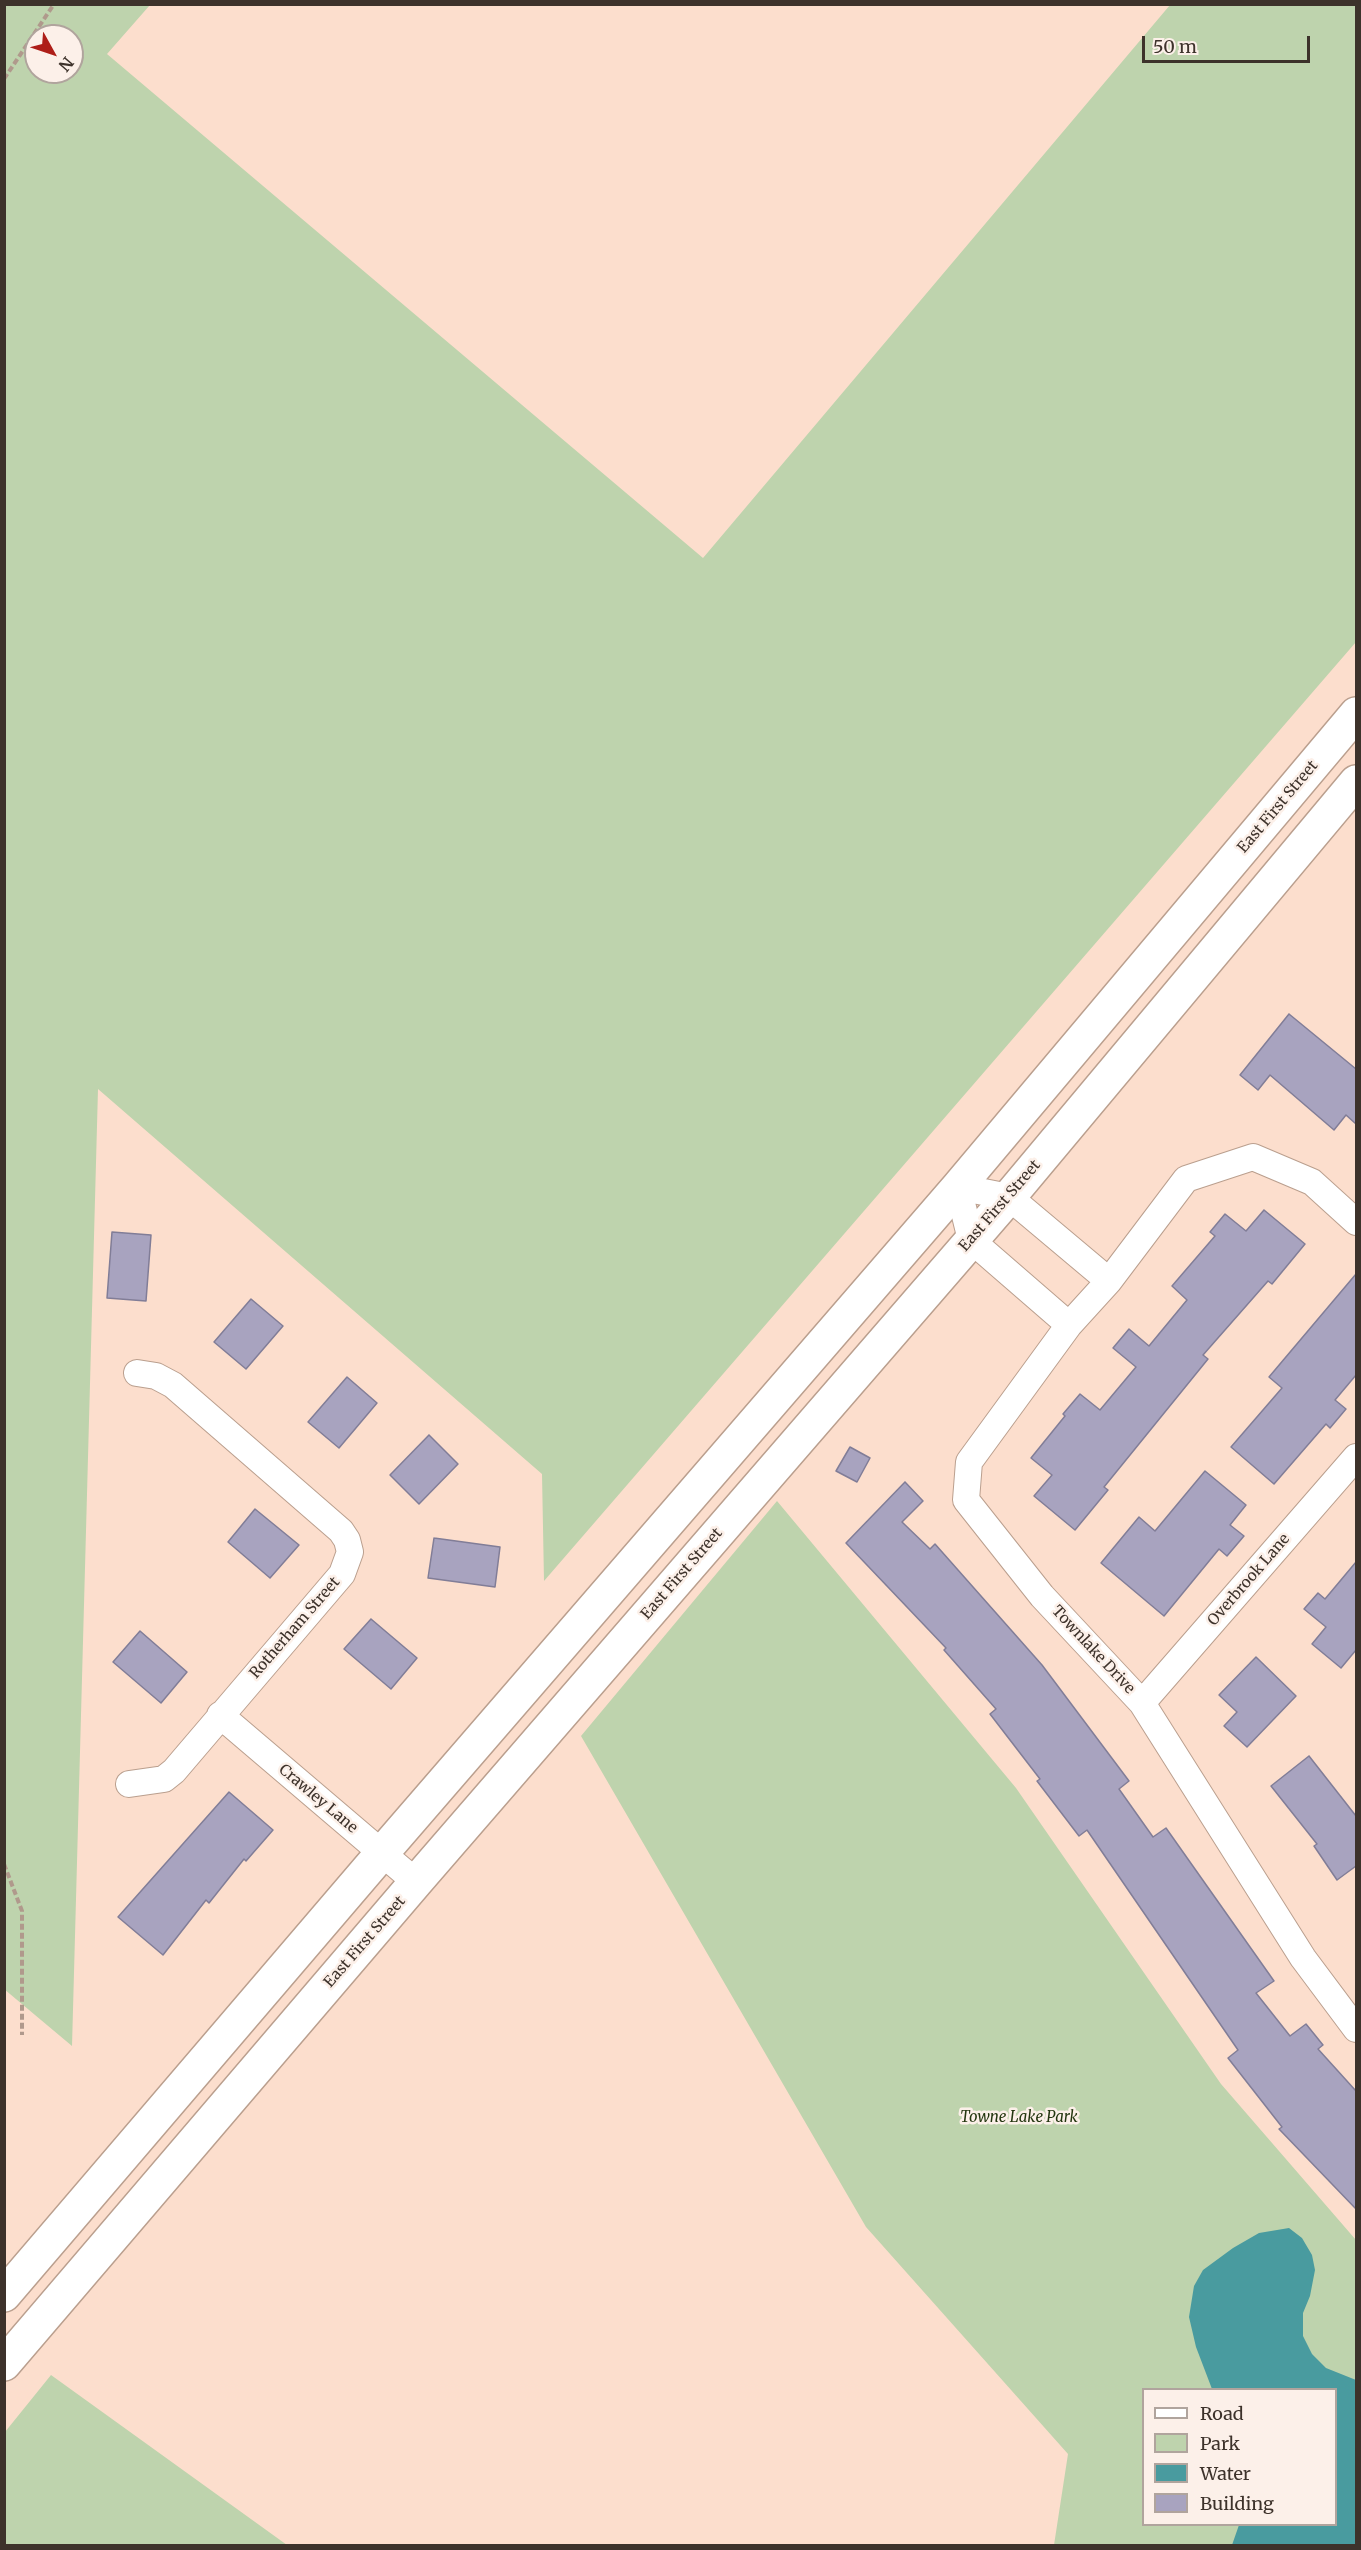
<!DOCTYPE html>
<style>
body{margin:0}
#map{position:relative;width:1361px;height:2550px;overflow:hidden;background:#fcdecd;font-family:Merriweather,serif}
canvas{display:block}
.frame{position:absolute;inset:0;border:6px solid #3d322b;pointer-events:none}
.legend{position:absolute;left:1142px;top:2388px;width:195px;height:138px;box-sizing:border-box;background:#fcf0e9;border:2px solid #b0a49d;margin:0;padding:8px 10px;list-style:none;font-size:18px;color:#3d322b}
.legend li{display:flex;align-items:center;gap:12px;height:30px}
.legend b{width:30px;border:2px solid #b0a49d}
.north{position:absolute;left:24px;top:24px;width:60px;height:60px;box-sizing:border-box;background:#fcf0e9;border:2px solid #b0a49d;border-radius:50%;rotate:130deg;font-size:16px;font-weight:700;line-height:24px;text-align:center;color:#3d322b}
.north::after{content:'';display:block;margin:auto;width:21px;height:27px;background:#ae1e18;clip-path:polygon(50% 0,100% 100%,50% 72%,0 100%)}
.scale{position:absolute;left:1142px;top:36px;width:168px;height:27px;box-sizing:border-box;border:3px solid #3d322b;border-top:0;padding-left:8px;font-size:18px;line-height:21px;white-space:nowrap;color:#3d322b;-webkit-text-stroke:4px #fcf0e9;paint-order:stroke}
</style>
<div id="map">
<canvas width="1361" height="2550"></canvas>
<div class="frame"></div>
<ul class="legend">
<li><b style="height:8px;background:#fff"></b>Road</li>
<li><b style="height:16px;background:#bed3ad"></b>Park</li>
<li><b style="height:16px;background:#499b9f"></b>Water</li>
<li><b style="height:16px;background:#a8a3bf"></b>Building</li>
</ul>
<div class="north">N</div>
<div class="scale">50 m</div>
</div>
<script>
const context = document.querySelector('canvas').getContext('2d');
context.lineJoin = 'round';
function fill(path, color) { context.fillStyle = color; context.fill(path, 'evenodd'); }
const toPath = rows => new Path2D(rows.map(r => 'M' + r).join(''));
function trace(path, color, width, dash) { context.strokeStyle = color; context.lineWidth = width; context.lineCap = dash ? 'butt' : 'round'; context.setLineDash(dash || []); context.stroke(path); }
function write(font, color, halo, rows, align = 'center') {
  context.font = font + ' Merriweather,serif'; context.lineWidth = 5; context.setLineDash([]); context.textBaseline = 'middle'; context.strokeStyle = halo; context.fillStyle = color; for (const [text, x, y, turn = 0] of rows) {
    context.save(); context.translate(x, y); context.rotate((+turn || 0) * Math.PI / 180); context.textAlign = isNaN(turn) ? turn : align; if (halo) context.strokeText(text, 0, 0); context.fillText(text, 0, 0); context.restore();
  }
}
fill(toPath([
 [5,4,150,5,107,54,703,558,1170,5,1356,5,1356,642,544,1581,542,1474,98,1089,72,2046,4,1989],
 [36,36,72,36,72,72,36,72],
 [777,1501,1016,1788,1221,2084,1356,2240,1356,2545,1054,2545,1068,2454,866,2227,581,1736],
 [1144,2390,1336,2390,1336,2524,1144,2524],
 [51,2375,287,2545,5,2545,5,2432]
]), '#bed3ad');
fill(toPath([
 [1289,2228,1302,2238,1312,2255,1315,2270,1310,2296,1303,2313,1303,2336,1312,2354,1326,2368,1356,2380,1356,2545,1232,2545,1239,2525,1336,2524,1336,2390,1212,2389,1196,2347,1189,2317,1194,2286,1203,2270,1233,2248,1259,2233]
]), '#499b9f');
const building = toPath([
 [1289,1014,1356,1069,1356,1124,1346,1115,1334,1130,1270,1075,1258,1090,1240,1075,1289,1014],
 [1264,1210,1305,1244,1272,1284,1268,1281,1203,1355,1208,1359,1104,1487,1108,1490,1075,1530,1034,1496,1052,1475,1031,1458,1065,1416,1063,1414,1080,1394,1100,1410,1136,1367,1113,1348,1129,1329,1149,1346,1187,1300,1172,1286,1215,1236,1210,1232,1225,1214,1246,1231,1264,1210],
 [112,1232,151,1235,146,1301,107,1298,112,1232],
 [1356,1274,1356,1375,1335,1400,1346,1409,1330,1428,1326,1424,1274,1484,1231,1447,1282,1388,1269,1377,1356,1274],
 [251,1299,283,1326,246,1369,214,1342,251,1299],
 [347,1377,377,1403,339,1448,308,1422,347,1377],
 [429,1435,458,1464,419,1504,390,1475,429,1435],
 [850,1447,870,1458,857,1482,836,1471,850,1447],
 [1205,1471,1246,1505,1230,1525,1244,1536,1227,1556,1219,1549,1164,1616,1101,1563,1139,1517,1155,1531,1205,1471],
 [905,1482,923,1501,902,1522,930,1549,935,1544,1042,1665,1129,1781,1119,1789,1153,1837,1166,1828,1274,1981,1256,1993,1290,2036,1306,2024,1323,2045,1318,2049,1356,2091,1356,2209,1279,2129,1282,2127,1228,2058,1238,2050,1087,1830,1079,1836,1037,1781,1040,1779,990,1714,996,1709,944,1650,946,1648,846,1543,905,1482],
 [255,1509,299,1545,270,1578,228,1542,255,1509],
 [434,1538,500,1547,495,1587,428,1578,434,1538],
 [1356,1562,1356,1650,1341,1668,1312,1644,1326,1627,1304,1609,1318,1593,1325,1599,1356,1562],
 [371,1619,417,1658,391,1689,344,1649,371,1619],
 [140,1631,187,1672,161,1703,113,1662,140,1631],
 [1256,1657,1296,1696,1247,1747,1224,1726,1237,1712,1219,1695,1256,1657],
 [1309,1756,1356,1816,1356,1866,1337,1880,1314,1846,1317,1844,1271,1786,1309,1756],
 [229,1792,273,1830,246,1861,244,1859,209,1903,206,1900,163,1955,118,1917,229,1792]
]);
fill(building, '#a8a3bf');
trace(building, '#817d97', 1.5);
const minor = toPath([
 [1356,1222,1312,1182,1253,1157,1186,1179,1109,1281,1069,1325,969,1462,966,1500,1042,1596,1142,1703,1303,1958,1356,2029],
 [1069,1325,971,1240,958,1187,1009,1197,1109,1281],
 [1142,1703,1356,1457],
 [220,1715,416,1882],
 [129,1784,164,1779,174,1771,342,1574,350,1552,347,1540,341,1531,173,1385,156,1376,137,1373]
]);
const secondary = toPath([
 [4,2295,382,1853,958,1187,1356,714],
 [4,2364,416,1882,1009,1197,1356,782]
]);
trace(minor, '#ba9f8e', 28);
trace(secondary, '#ba9f8e', 36);
trace(toPath([
 [4,79,54,4],
 [4,1864,22,1911,22,2035]
]), '#b0998c', 4, [6, 3]);
trace(minor, '#fff', 26);
trace(secondary, '#fff', 33);
write('15px', '#3d322b', '#fcf0e9', [
 ["East First Street",1278,807,-50],
 ["East First Street",1000,1206,-49],
 ["East First Street",682,1574,-49],
 ["Overbrook Lane",1249,1580,-49],
 ["Rotherham Street",295,1628,-49],
 ["Townlake Drive",1093,1650,47],
 ["Crawley Lane",318,1799,40],
 ["East First Street",365,1942,-49]
]);
write('italic 15px', '#23360f', '#fcf0e9', [
 ["Towne Lake Park",1019,2118]
]);
</script>
